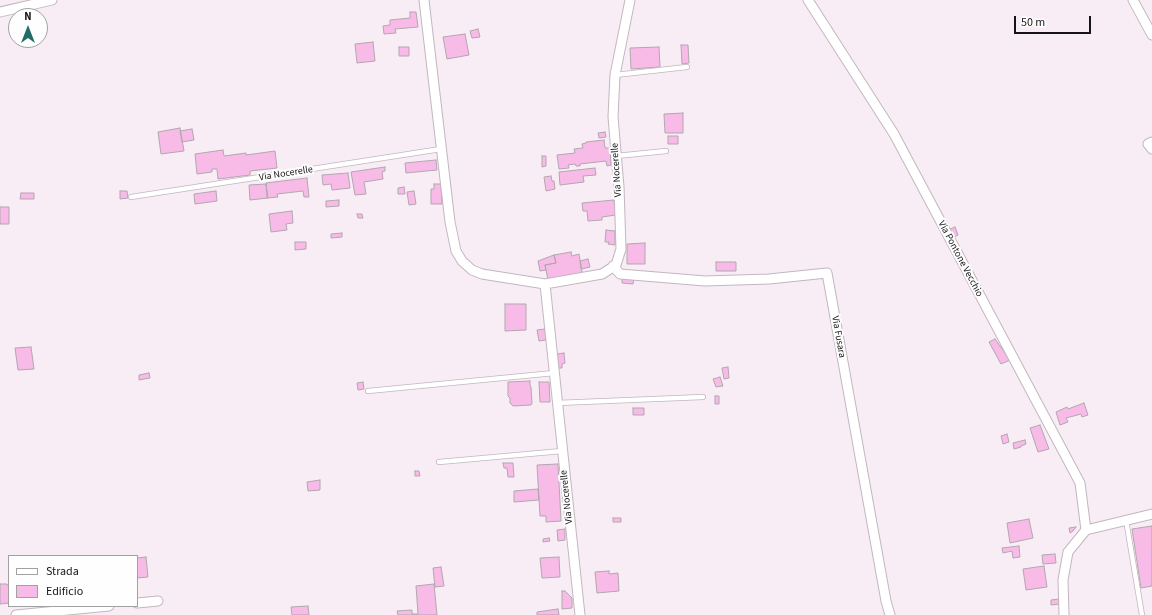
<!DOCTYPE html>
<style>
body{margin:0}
#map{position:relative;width:1152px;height:615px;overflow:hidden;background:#f8edf5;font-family:"Source Sans 3",sans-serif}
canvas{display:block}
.legend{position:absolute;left:8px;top:555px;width:130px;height:52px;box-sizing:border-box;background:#fefefe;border:1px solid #a2a0a1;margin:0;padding:5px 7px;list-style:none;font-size:12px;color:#171416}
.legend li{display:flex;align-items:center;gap:8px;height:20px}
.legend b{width:20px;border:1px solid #a2a0a1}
.north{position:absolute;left:8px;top:8px;width:40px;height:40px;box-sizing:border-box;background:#fefefe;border:1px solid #a2a0a1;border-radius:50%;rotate:0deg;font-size:11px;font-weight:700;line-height:16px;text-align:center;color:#171416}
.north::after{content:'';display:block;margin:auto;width:14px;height:18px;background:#226c66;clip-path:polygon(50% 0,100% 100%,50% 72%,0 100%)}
.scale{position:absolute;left:1014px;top:16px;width:77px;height:18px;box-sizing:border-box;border:2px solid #171416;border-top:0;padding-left:5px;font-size:12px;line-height:14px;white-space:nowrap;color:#171416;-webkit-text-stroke:3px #fefefe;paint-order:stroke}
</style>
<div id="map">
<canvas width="1152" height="615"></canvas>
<ul class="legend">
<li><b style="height:5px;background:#fff"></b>Strada</li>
<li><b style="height:11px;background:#f8bbe7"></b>Edificio</li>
</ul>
<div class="north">N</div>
<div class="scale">50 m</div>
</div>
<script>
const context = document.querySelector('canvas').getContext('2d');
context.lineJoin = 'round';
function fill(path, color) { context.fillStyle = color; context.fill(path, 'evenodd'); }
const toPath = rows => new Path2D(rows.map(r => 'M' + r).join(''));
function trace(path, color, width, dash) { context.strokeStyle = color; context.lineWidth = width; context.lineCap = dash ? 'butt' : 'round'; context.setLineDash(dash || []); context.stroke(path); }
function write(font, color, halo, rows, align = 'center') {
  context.font = font + ' "Source Sans 3",sans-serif'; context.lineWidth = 4; context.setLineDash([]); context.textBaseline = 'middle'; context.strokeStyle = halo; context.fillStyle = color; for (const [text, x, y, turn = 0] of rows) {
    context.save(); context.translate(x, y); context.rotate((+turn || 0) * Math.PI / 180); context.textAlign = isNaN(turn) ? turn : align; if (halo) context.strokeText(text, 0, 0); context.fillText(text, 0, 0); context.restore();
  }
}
const building = toPath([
 [410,12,416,12,418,27,395,29,396,33,384,34,383,26,390,25,390,20,410,18,410,12],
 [478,29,480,37,472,38,470,31,478,29],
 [465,34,469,55,447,59,443,37,465,34],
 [373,42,375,61,357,63,355,44,373,42],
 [681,45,688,45,689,63,682,64,681,45],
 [399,47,409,47,409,56,399,56,399,47],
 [659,47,660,67,631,69,630,48,659,47],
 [683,113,683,133,665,133,664,114,683,113],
 [180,128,184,151,161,154,158,132,180,128],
 [192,129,194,140,182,142,180,131,192,129],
 [605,132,606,137,599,138,598,133,605,132],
 [668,136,678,136,678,144,668,144,668,136],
 [604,140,605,148,610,148,611,165,607,166,606,161,580,164,580,166,576,166,575,164,568,165,569,168,559,169,557,155,575,153,574,149,583,148,582,144,586,143,586,142,604,140],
 [223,150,224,156,246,153,246,155,275,151,277,168,250,171,250,175,218,179,217,169,212,169,212,172,197,174,195,154,223,150],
 [542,156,546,156,546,166,542,167,542,156],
 [436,160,437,170,406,173,405,163,436,160],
 [385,167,385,171,382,172,383,179,364,182,366,194,355,195,351,172,385,167],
 [595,168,596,175,583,176,584,182,560,185,559,172,595,168],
 [348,173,350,188,332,190,331,184,323,185,322,175,348,173],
 [551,176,552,181,554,181,555,189,546,191,544,177,551,176],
 [307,178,309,197,304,197,303,191,277,194,278,197,267,198,266,183,307,178],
 [266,184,268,198,250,200,249,185,266,184],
 [434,184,441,184,442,204,431,204,431,189,434,189,434,184],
 [404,187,405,194,398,194,398,188,404,187],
 [120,191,127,191,128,198,120,199,120,191],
 [216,191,217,201,195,204,194,194,216,191],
 [414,191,416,204,409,205,407,192,414,191],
 [21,193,34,193,34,199,20,199,21,193],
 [339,200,339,206,326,207,326,201,339,200],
 [614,200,616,215,602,217,602,220,588,221,587,211,583,211,582,203,614,200],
 [0,207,9,207,9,224,0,224,0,207],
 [292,211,293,223,286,224,287,230,271,232,269,214,292,211],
 [357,214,362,214,363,218,358,218,357,214],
 [955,227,958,235,950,239,946,231,955,227],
 [606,230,615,231,615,245,608,244,609,242,605,242,606,230],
 [342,233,342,237,331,238,331,234,342,233],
 [295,242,306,242,306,249,295,250,295,242],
 [645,243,645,264,627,264,627,244,645,243],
 [571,252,572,256,579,254,583,277,548,280,545,265,556,263,554,255,571,252],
 [554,255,556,263,545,265,546,270,540,271,538,261,554,255],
 [588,259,590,267,581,269,580,261,588,259],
 [716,262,736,262,736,271,716,271,716,262],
 [622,277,634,278,633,284,622,283,622,277],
 [505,304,526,304,526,330,505,331,505,304],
 [545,329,546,340,539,341,537,330,545,329],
 [995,339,1010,360,1001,364,989,342,995,339],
 [31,347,34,369,18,370,15,348,31,347],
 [564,353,565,363,562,364,562,368,558,368,557,354,564,353],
 [728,367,729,378,724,379,722,368,728,367],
 [149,373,150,378,139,380,139,375,149,373],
 [720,377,723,386,716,387,713,379,720,377],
 [530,381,530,385,531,387,532,403,531,405,513,406,510,403,510,398,508,396,508,382,530,381],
 [363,382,364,389,358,390,357,383,363,382],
 [539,382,549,382,550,402,540,402,539,382],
 [715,396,719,396,719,404,715,404,715,396],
 [1084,403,1088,415,1082,417,1081,414,1066,418,1068,422,1060,425,1056,412,1067,407,1068,409,1084,403],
 [633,408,644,408,644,415,633,415,633,408],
 [1040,425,1049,449,1038,452,1030,428,1040,425],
 [1007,434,1009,442,1003,444,1001,436,1007,434],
 [1025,440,1026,444,1021,446,1021,447,1014,449,1013,443,1025,440],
 [503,463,513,463,514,477,508,477,507,468,504,468,503,463],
 [558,464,561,521,546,522,546,516,540,516,537,465,558,464],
 [415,471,419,471,420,476,415,476,415,471],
 [320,480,320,490,308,491,307,482,320,480],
 [538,489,539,500,514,502,514,491,538,489],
 [613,518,621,518,621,522,613,522,613,518],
 [1029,519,1033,538,1010,543,1007,523,1029,519],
 [1152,526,1152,586,1141,588,1132,529,1152,526],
 [1076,527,1073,531,1070,533,1069,528,1076,527],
 [565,529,565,540,558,541,557,530,565,529],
 [549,538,550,541,543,542,543,539,549,538],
 [1019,546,1020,557,1013,558,1012,551,1003,553,1002,548,1019,546],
 [1055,554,1056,563,1043,564,1042,555,1055,554],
 [146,557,148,577,137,578,137,558,146,557],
 [559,557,560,577,542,578,540,558,559,557],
 [1044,566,1047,587,1026,590,1023,569,1044,566],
 [441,567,444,586,435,587,433,568,441,567],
 [609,571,609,574,618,573,619,591,597,593,595,572,609,571],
 [0,584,7,584,7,585,9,585,9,603,0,604,0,584],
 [434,584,437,615,398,615,397,611,412,610,412,614,418,614,416,586,434,584],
 [562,591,565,591,572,598,572,608,562,609,562,591],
 [1059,599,1059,604,1051,605,1051,600,1059,599],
 [308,606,309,615,292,615,291,607,308,606],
 [558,609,559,615,537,615,537,612,558,609]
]);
fill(building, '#f8bbe7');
trace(building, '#b1a7ae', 1);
const service = toPath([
 [615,75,687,67],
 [616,156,666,151],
 [131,197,441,149],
 [368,391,554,373],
 [557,403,703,397],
 [439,462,562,451],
 [1126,520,1142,615]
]);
const minor = toPath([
 [424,0,450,222,456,251,462,261,472,270,482,274,545,284,580,615],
 [808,0,894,134,1080,483,1086,530],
 [1133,0,1152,35],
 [0,12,52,0],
 [1152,142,1148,144,1152,149],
 [613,266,620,274,705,281,769,279,827,273,886,601,890,615],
 [545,284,602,274,616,265,621,249,619,187,613,117,615,75,630,0],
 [1086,530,1152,514],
 [137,603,158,601],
 [16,615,109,606],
 [1064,615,1063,580,1068,552,1086,530]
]);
trace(service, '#c2b7be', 6);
trace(minor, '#c2b7be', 11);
trace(service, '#fff', 4.5);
trace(minor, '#fff', 9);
write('10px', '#171416', '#fefefe', [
 ["Via Nocerelle",617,170,-94],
 ["Via Nocerelle",286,174,-9],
 ["Via Pontone Vecchio",960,259,62],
 ["Via Fusara",838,337,80],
 ["Via Nocerelle",567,497,-96]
]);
</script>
